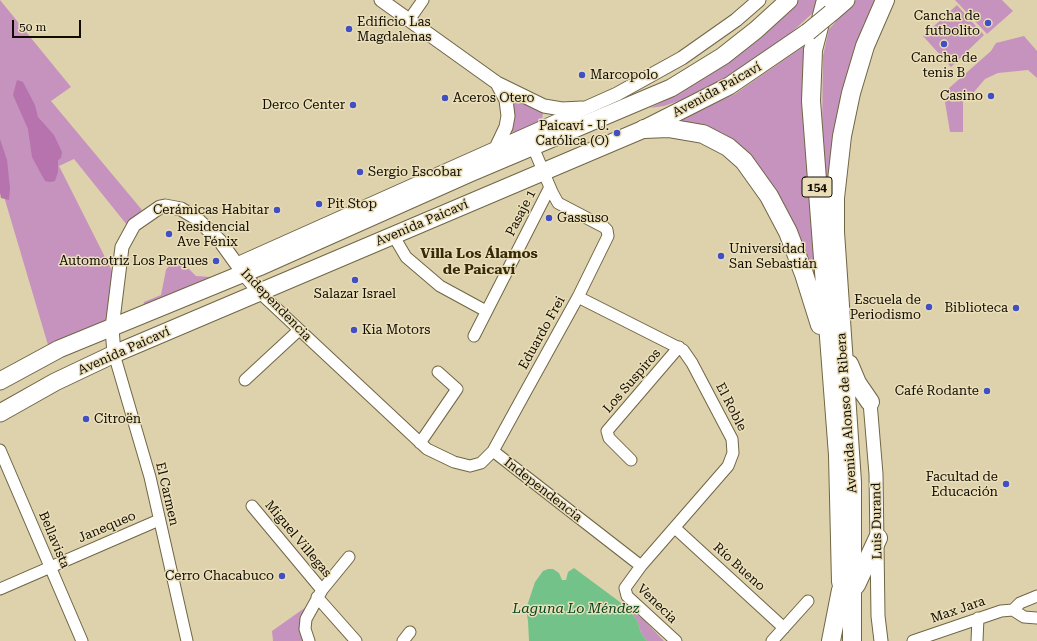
<!DOCTYPE html>
<meta charset="utf-8">
<style>
body{margin:0}
#map{position:relative;width:1037px;height:641px;overflow:hidden;background:#ded2ad;font-family:"Roboto Serif",serif}
canvas{display:block}
.scale{position:absolute;left:12px;top:20px;width:69px;height:18px;box-sizing:border-box;border:2px solid #100c02;border-top:0;padding-left:5px;font-size:12px;line-height:14px;white-space:nowrap;color:#100c02;-webkit-text-stroke:3px #ebdfba;paint-order:stroke}
</style>
<div id="map">
<canvas width="1037" height="641"></canvas>
<div class="scale">50 m</div>
</div>
<script>
const context = document.querySelector('canvas').getContext('2d');
context.lineJoin = 'round';
function fill(path, color) { context.fillStyle = color; context.fill(path, 'evenodd'); }
const toPath = rows => new Path2D(rows.map(r => 'M' + r).join(''));
function trace(path, color, width, dash) { context.strokeStyle = color; context.lineWidth = width; context.lineCap = dash ? 'butt' : 'round'; context.setLineDash(dash || []); context.stroke(path); }
function write(font, color, halo, rows, align = 'center') {
  context.font = font + ' "Roboto Serif",serif'; context.lineWidth = 3; context.setLineDash([]); context.textBaseline = 'middle'; context.strokeStyle = halo; context.fillStyle = color; for (const [text, x, y, turn = 0] of rows) {
    context.save(); context.translate(x, y); context.rotate((+turn || 0) * Math.PI / 180); context.textAlign = isNaN(turn) ? turn : align; if (halo) context.strokeText(text, 0, 0); context.fillText(text, 0, 0); context.restore();
  }
}
fill(toPath([
 [0,0,71,87,51,101,142,210,127,225,74,159,59,166,112,271,108,320,48,345,0,183],
 [799,0,820,0,816,10,780,43,713,85,684,99,664,106,650,108,682,92,722,64],
 [856,0,878,0,826,223,822,135,823,56,829,29],
 [955,0,1002,0,1013,11,987,34],
 [957,5,984,35,951,67,923,36],
 [1024,36,1037,51,1037,78,1028,70,998,73,985,79,974,92,963,100,963,132,950,132,945,102,948,89,991,51,996,43],
 [807,44,819,288,806,255,746,158,672,122,735,94],
 [516,99,543,112,542,121,513,133,511,131,512,104],
 [172,261,182,262,196,276,211,277,143,306,144,302,161,295,166,270],
 [306,607,300,632,304,641,273,641,272,631],
 [628,608,644,620,664,641,647,641,641,633,637,620]
]), '#c692be');
fill(toPath([
 [17,80,23,82,35,105,38,117,54,135,62,152,61,158,58,160,58,172,55,181,50,182,45,181,32,157,28,129,13,95],
 [0,139,7,160,10,188,9,200,1,198,0,193]
]), '#b773ad');
fill(toPath([
 [574,568,628,608,637,620,641,633,647,641,529,641,528,621,526,609,535,582,543,571,548,569,553,569,559,573,562,580,566,580,568,572]
]), '#72c289');
const minor = toPath([
 [409,20,423,0],
 [393,235,406,257,440,286,486,311],
 [260,293,427,449,454,462,470,466,481,463,493,451,521,400,578,297,608,236,607,230,604,227,558,203,552,192,533,147],
 [578,297,683,350,692,363,732,439,733,453,728,466,641,566,625,588,627,596,676,641],
 [474,336,550,187],
 [114,354,150,477,187,641],
 [245,380,299,330],
 [420,443,457,389,438,372],
 [0,450,82,641],
 [493,451,641,566],
 [631,460,609,438,607,431,679,347],
 [252,506,322,590],
 [675,528,784,628],
 [0,589,159,520],
 [317,597,356,641],
 [1013,610,1020,603,1037,596],
 [309,641,305,629,306,619,322,590,349,557],
 [403,641,410,632],
 [772,641,808,601],
 [913,641,1001,611,1013,610,1024,617,1037,618],
 [977,641,978,618]
]);
const tertiary = toPath([
 [381,0,497,83,544,106,562,109,582,108],
 [496,148,506,127,508,116,506,100,497,83],
 [237,264,617,94,682,58,736,20,759,0],
 [114,354,112,328,122,247,134,225,160,207,165,206,181,209,196,218,220,241,243,273,260,293],
 [870,402,876,474,878,616,881,641]
]);
const primary = toPath([
 [831,13,846,0],
 [0,381,59,349,259,267,470,173,671,88,723,56,756,30,789,0],
 [0,413,55,382,114,354,644,129,729,86,808,32]
]);
const trunk = toPath([
 [826,0,813,50,811,101,838,455,841,582],
 [644,129,668,128,703,134,728,147,744,161,769,196,788,232,804,274,820,325],
 [849,364,857,383,870,402],
 [856,585,878,538],
 [831,641,841,590],
 [852,641,852,482,835,232,835,198,842,136,851,93,865,46,885,0]
]);
trace(minor, '#706644', 13);
trace(tertiary, '#706644', 15);
trace(primary, '#706644', 19);
trace(trunk, '#706644', 20);
trace(minor, '#fff', 11);
trace(tertiary, '#fff', 13);
trace(primary, '#fff', 17);
trace(trunk, '#fff', 18);
const primaryBridge = toPath([
 [808,32,831,13]
]);
trace(primaryBridge, '#706644', 19, []);
trace(primaryBridge, '#fff', 17);
for (const [x, y, r, color] of [
 [988,23,4,"#4050c4"],
 [349,29,4,"#4050c4"],
 [944,44,4,"#4050c4"],
 [582,75,4,"#4050c4"],
 [991,96,4,"#4050c4"],
 [445,98,4,"#4050c4"],
 [353,105,4,"#4050c4"],
 [617,133,4,"#4050c4"],
 [360,172,4,"#4050c4"],
 [319,204,4,"#4050c4"],
 [277,210,4,"#4050c4"],
 [549,218,4,"#4050c4"],
 [169,234,4,"#4050c4"],
 [721,256,4,"#4050c4"],
 [216,261,4,"#4050c4"],
 [355,280,4,"#4050c4"],
 [929,307,4,"#4050c4"],
 [1016,308,4,"#4050c4"],
 [354,330,4,"#4050c4"],
 [987,391,4,"#4050c4"],
 [86,419,4,"#4050c4"],
 [1006,484,4,"#4050c4"],
 [282,576,4,"#4050c4"]
]) { const dot = new Path2D(); dot.arc(x, y, r, 0, 2 * Math.PI); context.fillStyle = color; context.fill(dot); trace(dot, '#ebdfba', 1.5); }
for (const [x, y, w] of [
 [817,187,30]
]) { const box = new Path2D(); box.roundRect(x - w / 2, y - 10, w, 20, 3); context.fillStyle = '#ebdfba'; context.fill(box); trace(box, '#100c02', 1); }
write('bold 12px', '#100c02', null, [
 ["154",817,187]
]);
write('13px', '#100c02', '#ebdfba', [
 ["Cancha de",980,16],
 ["futbolito",980,31],
 ["Edificio Las",357,22,"left"],
 ["Magdalenas",357,37,"left"],
 ["Cancha de",944,58,"center"],
 ["tenis B",944,73,"center"],
 ["Marcopolo",590,75,"left"],
 ["Casino",983,96],
 ["Aceros Otero",453,98,"left"],
 ["Derco Center",345,105],
 ["Paicaví - U.",609,126],
 ["Católica (O)",609,141],
 ["Sergio Escobar",368,172,"left"],
 ["Pit Stop",327,204,"left"],
 ["Cerámicas Habitar",269,210],
 ["Gassuso",557,218,"left"],
 ["Residencial",177,227,"left"],
 ["Ave Fénix",177,242,"left"],
 ["Universidad",729,249,"left"],
 ["San Sebastián",729,264,"left"],
 ["Automotriz Los Parques",208,261],
 ["Salazar Israel",355,294,"center"],
 ["Escuela de",921,300],
 ["Periodismo",921,315],
 ["Biblioteca",1008,308],
 ["Kia Motors",362,330,"left"],
 ["Café Rodante",979,391],
 ["Citroën",94,419,"left"],
 ["Facultad de",998,477],
 ["Educación",998,492],
 ["Cerro Chacabuco",274,576]
], 'right');
write('13px', '#100c02', '#ebdfba', [
 ["Avenida Paicaví",717,90,-29],
 ["Pasaje 1",521,213,-63],
 ["Avenida Paicaví",422,223,-23],
 ["Independencia",276,305,46],
 ["Eduardo Frei",542,333,-61],
 ["Avenida Paicaví",124,351,-24],
 ["Los Suspiros",632,381,-49],
 ["El Roble",731,407,63],
 ["Avenida Alonso de Ribera",847,413,-94],
 ["Independencia",543,490,38],
 ["El Carmen",167,494,77],
 ["Luis Durand",877,521,-91],
 ["Janequeo",107,527,-23],
 ["Miguel Villegas",298,539,50],
 ["Bellavista",54,540,67],
 ["Río Bueno",739,567,42],
 ["Venecia",657,604,44],
 ["Max Jara",958,610,-19]
]);
write('bold 14px', '#352b0a', '#ebdfba', [
 ["Villa Los Álamos",479,254],
 ["de Paicaví",479,270]
]);
write('italic 14px', '#02431f', '#ebdfba', [
 ["Laguna Lo Méndez",576,609]
]);
</script>
